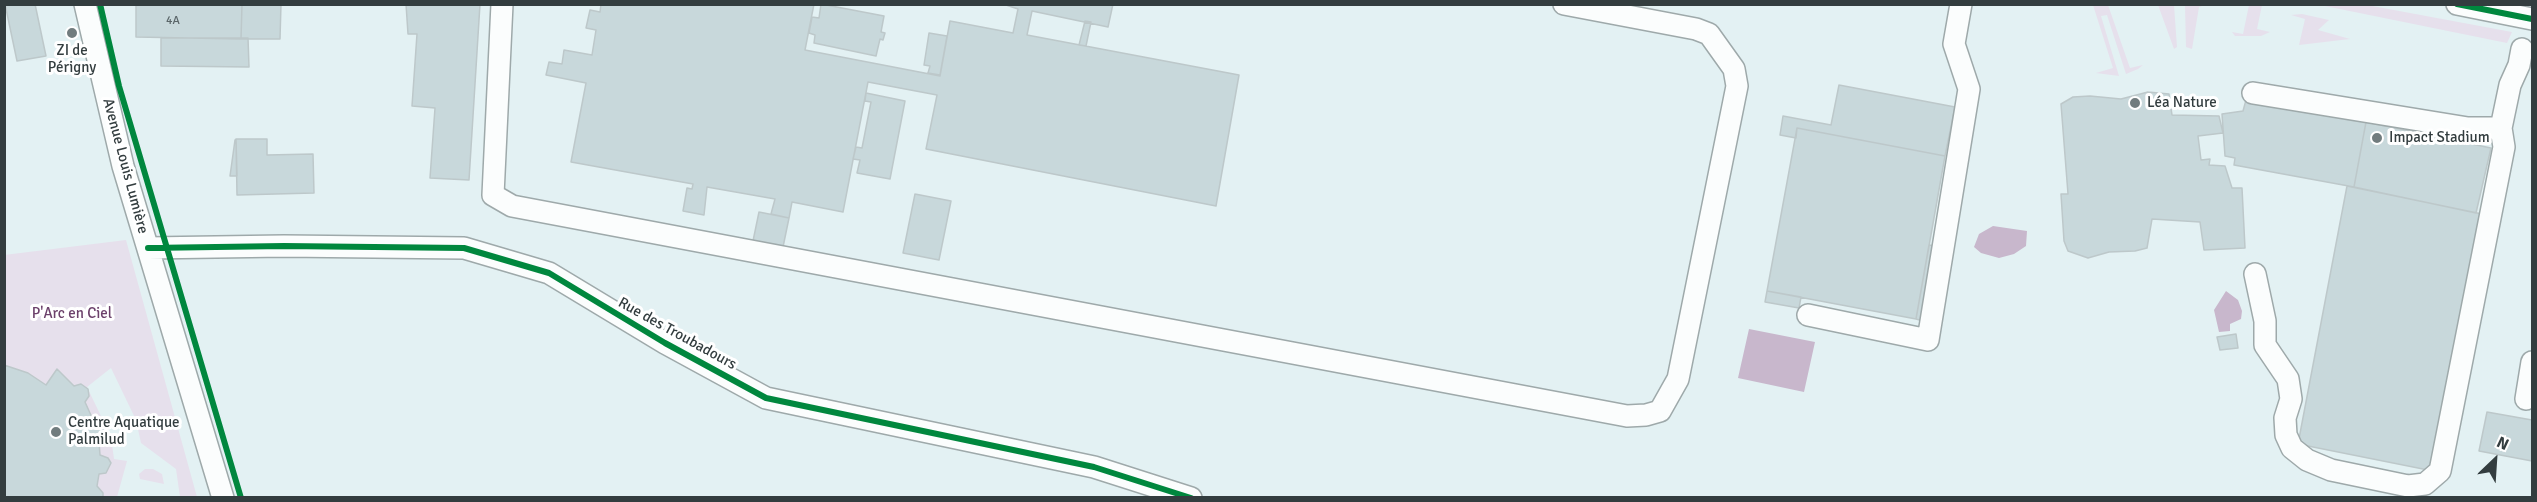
<!DOCTYPE html>
<meta charset="utf-8">
<style>
body{margin:0}
#map{position:relative;width:2537px;height:502px;overflow:hidden;background:#e3f1f3;font-family:Signika,sans-serif}
canvas{display:block}
.frame{position:absolute;inset:0;border:6px solid #333d3f;pointer-events:none}
.north{position:absolute;left:2465px;top:430px;width:60px;height:60px;-webkit-text-stroke:4px #fff;paint-order:stroke;rotate:25deg;font-size:16px;font-weight:700;line-height:24px;text-align:center;color:#333d3f}
.north::after{content:'';display:block;margin:auto;width:21px;height:27px;background:#333d3f;clip-path:polygon(50% 0,100% 100%,50% 72%,0 100%)}
</style>
<div id="map">
<canvas width="2537" height="502"></canvas>
<div class="frame"></div>
<div class="north">N</div>
</div>
<script>
const context = document.querySelector('canvas').getContext('2d');
context.lineJoin = 'round';
function fill(path, color) { context.fillStyle = color; context.fill(path, 'evenodd'); }
const toPath = rows => new Path2D(rows.map(r => 'M' + r).join(''));
function trace(path, color, width, dash) { context.strokeStyle = color; context.lineWidth = width; context.lineCap = dash ? 'butt' : 'round'; context.setLineDash(dash || []); context.stroke(path); }
function write(font, color, halo, rows, align = 'center') {
  context.font = font + ' Signika,sans-serif'; context.lineWidth = 6; context.setLineDash([]); context.textBaseline = 'middle'; context.strokeStyle = halo; context.fillStyle = color; for (const [text, x, y, turn = 0] of rows) {
    context.save(); context.translate(x, y); context.rotate((+turn || 0) * Math.PI / 180); context.textAlign = isNaN(turn) ? turn : align; if (halo) context.strokeText(text, 0, 0); context.fillText(text, 0, 0); context.restore();
  }
}
fill(toPath([
 [2093,5,2108,5,2130,68,2143,65,2138,69,2126,74,2107,15,2101,16,2119,76,2096,73,2113,68],
 [2158,5,2174,5,2177,47,2174,49],
 [2185,5,2205,5,2199,7,2192,49,2186,47],
 [2249,5,2262,5,2257,29,2270,32,2261,36,2235,36,2232,32,2243,34],
 [2320,5,2367,5,2512,32,2507,43],
 [2302,14,2329,20,2318,30,2350,39,2299,45,2305,19,2291,15],
 [126,240,197,497,180,497,176,469,141,443,136,420,111,368,87,387,111,437,114,459,127,461,117,497,5,497,4,255],
 [145,469,153,469,162,474,164,484,140,479,139,474]
]), '#e6e0ec');
fill(toPath([
 [1993,226,2027,231,2026,246,2014,254,1999,258,1981,253,1974,247,1979,234],
 [2226,291,2238,300,2242,311,2241,319,2230,324,2230,331,2219,332,2214,310],
 [1749,329,1815,342,1804,392,1738,378]
]), '#c8b7cc');
const building = toPath([
 [5,4,35,4,46,56,17,61,5,4],
 [136,4,242,4,241,39,136,37,136,4],
 [242,4,281,4,280,39,241,39,242,4],
 [406,4,480,4,469,180,430,178,435,108,412,106,417,34,408,34,406,4],
 [601,4,814,4,805,50,940,76,950,21,1013,33,1018,9,1003,4,1113,4,1108,27,1032,11,1027,35,1239,75,1216,206,926,149,937,95,868,82,843,212,792,202,789,218,771,214,775,199,707,187,704,215,683,211,687,188,692,189,693,184,571,162,586,83,546,75,549,62,562,64,564,50,592,55,596,30,586,28,590,10,600,12,601,4],
 [821,4,884,16,881,32,885,33,883,40,880,39,876,56,814,43,815,35,809,33,812,17,819,18,821,4],
 [1085,21,1091,22,1086,46,1079,45,1085,21],
 [929,33,947,36,940,75,928,73,930,66,924,65,929,33],
 [161,38,248,38,249,67,161,66,161,38],
 [1839,85,1955,107,1945,156,1797,128,1796,138,1780,135,1783,116,1831,125,1839,85],
 [2148,92,2169,94,2172,115,2219,116,2223,133,2198,136,2201,160,2210,159,2209,165,2225,166,2232,188,2242,188,2245,248,2204,250,2200,222,2152,219,2147,248,2135,251,2109,252,2088,258,2068,251,2064,241,2061,194,2068,194,2061,104,2073,97,2090,96,2121,99,2148,92],
 [866,93,905,101,890,179,857,173,860,160,853,159,856,147,862,148,871,102,865,101,866,93],
 [2246,100,2366,122,2354,187,2234,165,2235,158,2225,156,2222,114,2243,111,2246,100],
 [2366,122,2491,148,2476,213,2354,187,2366,122],
 [1797,128,1945,156,1916,319,1767,291,1797,128],
 [236,139,237,176,230,176,235,140,236,139],
 [236,139,267,139,267,155,313,154,314,193,237,195,236,139],
 [2347,186,2487,215,2438,472,2298,444,2347,186],
 [915,194,951,201,939,260,903,253,915,194],
 [759,212,789,218,783,247,753,241,759,212],
 [1929,245,1937,246,1923,321,1916,319,1929,245],
 [1767,291,1801,297,1799,308,1765,302,1767,291],
 [2236,334,2238,348,2220,350,2217,337,2236,334],
 [4,365,28,373,46,385,57,369,74,386,81,384,88,389,89,396,85,402,94,422,103,423,107,430,105,438,99,442,100,455,108,458,111,463,106,473,99,474,97,486,103,493,103,498,4,498,4,365],
 [2487,412,2532,420,2532,461,2479,451,2487,412]
]);
fill(building, '#c8d8db');
trace(building, '#bdc8ca', 1.5);
const minor = toPath([
 [85,4,123,166,223,498],
 [502,4,493,195,512,206,1627,416,1646,415,1660,411,1678,379,1737,86,1734,69,1709,34,1696,29,1564,4],
 [2457,4,2532,19],
 [2253,93,2468,128,2501,128],
 [148,248,284,246,464,248,549,273,665,343,766,398,1094,467,1191,498],
 [2255,274,2265,321,2265,345,2288,379,2291,399,2285,418,2286,435,2292,448,2307,460,2331,470,2408,486,2425,484,2440,471,2504,147,2501,128,2510,85,2519,65,2522,49],
 [1808,315,1928,340,1969,89,1954,44,1961,4],
 [2526,399,2532,362]
]);
trace(minor, '#9ea9aa', 24);
trace(minor, '#fbfdfd', 21);
trace(toPath([
 [100,4,119,86,241,498],
 [2457,4,2532,19],
 [148,248,284,246,464,248,549,273,665,343,766,398,1094,467,1191,498]
]), '#00873e', 6);
for (const [x, y, r, color] of [
 [72,33,6,"#717c7e"],
 [2135,103,6,"#717c7e"],
 [2377,138,6,"#717c7e"],
 [56,432,6,"#717c7e"]
]) { const dot = new Path2D(); dot.arc(x, y, r, 0, 2 * Math.PI); context.fillStyle = color; context.fill(dot); trace(dot, '#fff', 2); }
write('12px', '#5a6568', null, [
 ["4A",173,21]
]);
write('15px', '#333d3f', '#fff', [
 ["ZI de",72,51,"center"],
 ["Périgny",72,68,"center"],
 ["Léa Nature",2147,103],
 ["Impact Stadium",2389,138],
 ["Centre Aquatique",68,423],
 ["Palmilud",68,440]
], 'left');
write('15px', '#333d3f', '#fff', [
 ["Avenue Louis Lumière",125,166,75],
 ["Rue des Troubadours",677,334,29]
]);
write('15px', '#6c416b', '#fff', [
 ["P'Arc en Ciel",72,314]
]);
</script>
